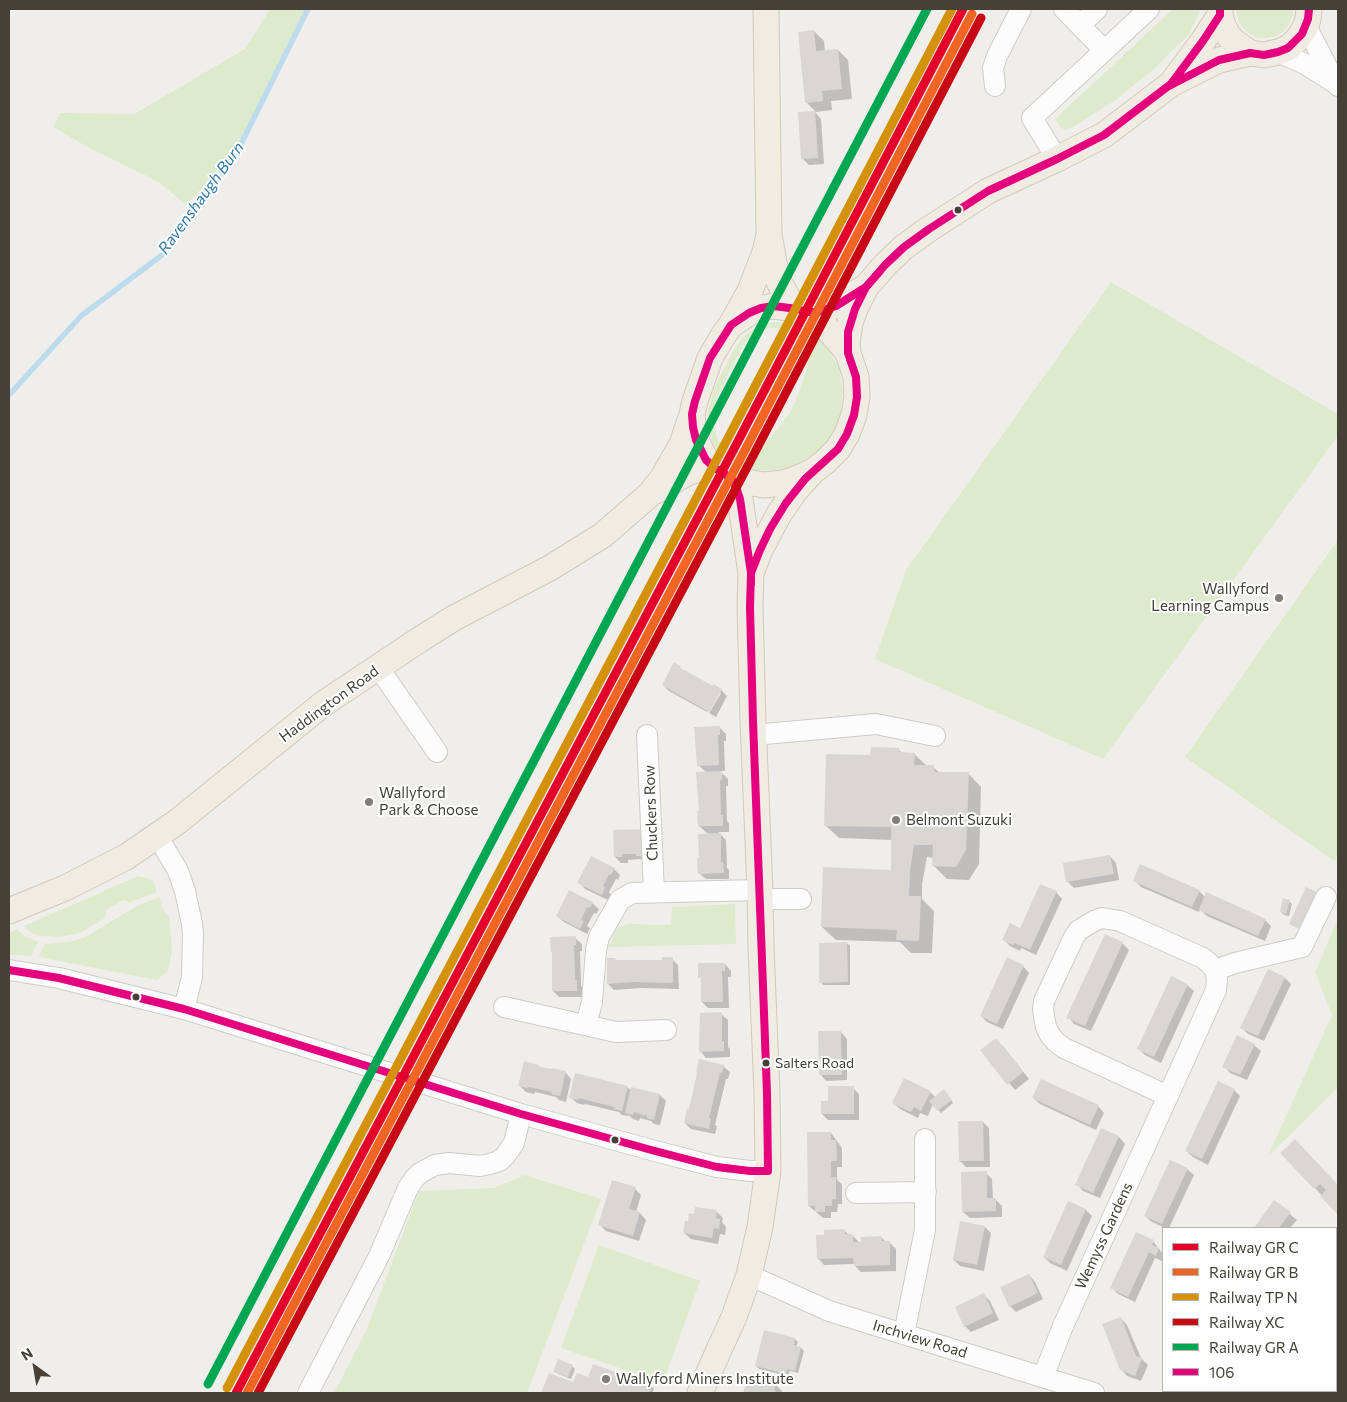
<!DOCTYPE html>
<style>
body{margin:0}
#map{position:relative;width:1347px;height:1402px;overflow:hidden;background:#f0eeeb;font-family:Commissioner,sans-serif}
canvas{display:block}
.frame{position:absolute;inset:0;border:10px solid #464037;pointer-events:none}
.legend{position:absolute;left:1162px;top:1227px;width:175px;height:165px;box-sizing:border-box;background:#fff;border:1px solid #b5b3af;margin:0;padding:6px 9px;list-style:none;font-size:15px;color:#464037}
.legend li{display:flex;align-items:center;gap:10px;height:25px}
.legend b{width:25px;border:1px solid #b5b3af}
.north{position:absolute;left:10px;top:1342px;width:50px;height:50px;-webkit-text-stroke:4px #fff;paint-order:stroke;rotate:328deg;font-size:14px;font-weight:700;line-height:20px;text-align:center;color:#464037}
.north::after{content:'';display:block;margin:auto;width:18px;height:22px;background:#464037;clip-path:polygon(50% 0,100% 100%,50% 72%,0 100%)}
</style>
<div id="map">
<canvas width="1347" height="1402"></canvas>
<div class="frame"></div>
<ul class="legend">
<li><b style="height:6px;background:#e4002b"></b>Railway GR C</li>
<li><b style="height:6px;background:#f26522"></b>Railway GR B</li>
<li><b style="height:6px;background:#d4920b"></b>Railway TP N</li>
<li><b style="height:6px;background:#c80815"></b>Railway XC</li>
<li><b style="height:6px;background:#00a651"></b>Railway GR A</li>
<li><b style="height:6px;background:#e5007d"></b>106</li>
</ul>
<div class="north">N</div>
</div>
<script>
const context = document.querySelector('canvas').getContext('2d');
context.lineJoin = 'round';
function fill(path, color) { context.fillStyle = color; context.fill(path, 'evenodd'); }
const toPath = rows => new Path2D(rows.map(r => 'M' + r).join(''));
function trace(path, color, width, dash) { context.strokeStyle = color; context.lineWidth = width; context.lineCap = dash ? 'butt' : 'round'; context.setLineDash(dash || []); context.stroke(path); }
function write(font, color, halo, rows, align = 'center') {
  context.font = font + ' Commissioner,sans-serif'; context.lineWidth = 4; context.setLineDash([]); context.textBaseline = 'middle'; context.strokeStyle = halo; context.fillStyle = color; for (const [text, x, y, turn = 0] of rows) {
    context.save(); context.translate(x, y); context.rotate((+turn || 0) * Math.PI / 180); context.textAlign = isNaN(turn) ? turn : align; if (halo) context.strokeText(text, 0, 0); context.fillText(text, 0, 0); context.restore();
  }
}
fill(toPath([
 [270,9,308,9,237,152,186,205,159,182,89,148,53,127,60,113,134,114,245,49],
 [1173,9,1199,9,1199,13,1189,34,1154,69,1113,102,1071,128,1065,130,1060,127,1055,119],
 [1236,9,1293,9,1293,15,1289,24,1284,31,1276,36,1267,38,1258,38,1250,34,1243,28,1238,21],
 [1111,282,1338,414,1338,436,1103,759,875,659,906,570],
 [774,322,791,323,805,329,825,345,839,367,843,391,840,418,829,439,815,454,792,466,775,470,756,470,740,466,723,455,714,445,707,428,708,410,715,386,733,351,743,337,758,326],
 [768,328,778,328,789,331,798,337,802,342,808,363,801,388,790,413,771,437,751,449,739,451,731,451,725,448,718,440,713,423,713,411,718,395,745,342,760,331],
 [1338,540,1338,855,1334,861,1185,757],
 [138,876,153,880,157,892,130,902,124,900,106,910,105,918,80,933,60,937,39,936,30,932,24,926],
 [159,897,164,912,169,916,172,950,168,971,157,980,39,957,44,944,69,942,84,938,135,907],
 [735,904,736,944,609,947,616,929,627,924,671,925,672,907],
 [1338,919,1338,1088,1268,1156,1332,1015,1315,972],
 [17,929,24,936,38,942,31,956,9,955,9,933],
 [525,1175,601,1199,527,1393,334,1393,366,1331,419,1191,494,1188],
 [599,1245,700,1281,663,1383,561,1348]
]), '#deeacc');
fill(toPath([
 [814,31,824,41,825,51,838,50,848,60,852,99,831,101,832,110,816,112,806,102],
 [815,112,821,119,824,164,809,165,802,158],
 [675,664,686,673,721,690,727,696,716,717,709,713,721,693,719,691,707,712,669,691,663,685],
 [719,727,726,734,726,741,724,741,725,771,720,771,728,779,728,786,726,786,727,821,729,823,729,832,718,832,726,840,727,868,729,870,729,879,706,879,699,873,708,834,699,826,707,773,698,765],
 [898,749,903,754,914,754,927,766,933,767,940,773,968,773,981,787,979,864,969,880,947,879,934,866,934,858,927,857,922,884,922,899,934,911,932,953,911,953,900,942,836,940,822,927,892,871,893,840,839,838,825,825,872,756],
 [614,831,650,862,644,862,641,859,628,860,628,863,621,863,615,857],
 [1110,856,1116,863,1119,880,1074,888,1068,882,1065,864],
 [614,869,620,875,618,880,616,879,609,892,611,895,608,900,585,889,579,882],
 [1134,880,1199,891,1205,897,1265,920,1271,926,1265,941,1207,916,1200,909,1199,912,1141,887],
 [1056,892,1062,899,1036,955,1021,948,1020,951,1010,946,1004,940,1020,929],
 [1289,901,1292,904,1289,916,1284,915,1281,912],
 [592,903,599,909,596,914,594,913,587,926,590,928,587,934,564,922,557,916],
 [575,938,582,944,582,951,580,951,581,983,581,986,583,988,583,997,559,997,553,991],
 [847,943,850,946,850,985,823,985,821,982],
 [1122,943,1129,950,1091,1031,1074,1024,1068,1017],
 [615,959,617,961,664,961,672,959,678,965,679,989,641,988,614,990,608,984],
 [725,964,731,971,731,977,728,977,729,1008,708,1008,702,1002,702,979,700,977],
 [1023,966,1029,973,1003,1029,987,1022,981,1016],
 [1285,978,1291,984,1264,1041,1248,1034,1242,1028],
 [1187,985,1194,991,1161,1063,1145,1055,1139,1049],
 [721,1014,728,1020,728,1047,730,1049,730,1057,706,1058,700,1051],
 [841,1032,847,1039,847,1080,826,1081,820,1074],
 [1002,1045,1029,1079,1015,1090,982,1050],
 [1254,1045,1261,1051,1247,1080,1230,1073,1224,1066],
 [539,1066,542,1069,565,1072,571,1079,566,1102,559,1100,556,1097,535,1092,534,1094,526,1092,520,1086],
 [723,1066,730,1072,728,1079,726,1079,715,1125,717,1126,715,1134,691,1129,685,1123,696,1085],
 [627,1087,632,1091,660,1095,666,1101,660,1125,654,1124,651,1121,640,1118,639,1121,633,1119,628,1115,628,1116,622,1115,619,1112,585,1104,584,1105,577,1103,570,1097],
 [853,1088,859,1094,859,1120,828,1120,822,1114,830,1102],
 [1234,1090,1240,1096,1208,1165,1193,1157,1186,1151],
 [930,1092,935,1097,947,1094,953,1103,941,1113,933,1104,928,1116,920,1113,918,1118,900,1109,894,1103],
 [1033,1098,1098,1106,1104,1113,1096,1130,1040,1104],
 [983,1122,989,1128,990,1167,966,1167,960,1161],
 [1102,1130,1119,1137,1125,1144,1100,1198,1083,1191,1077,1184],
 [831,1133,842,1148,842,1167,837,1167,837,1180,842,1184,842,1204,838,1204,837,1212,831,1212,831,1218,823,1218,809,1206],
 [1302,1147,1338,1186,1338,1213,1315,1188],
 [1187,1169,1194,1175,1169,1228,1165,1228,1152,1222,1145,1216],
 [986,1173,992,1179,993,1199,995,1199,1002,1206,1002,1217,970,1218,963,1212],
 [635,1189,641,1195,636,1212,640,1213,646,1220,639,1241,606,1231,600,1225],
 [1069,1202,1086,1210,1092,1216,1067,1271,1050,1263,1044,1257],
 [1275,1202,1297,1220,1290,1228,1255,1228],
 [717,1212,723,1218,722,1222,726,1227,725,1235,720,1234,718,1244,691,1239,684,1233],
 [985,1227,991,1233,984,1271,960,1266,954,1260],
 [844,1230,849,1235,852,1235,859,1242,859,1243,881,1237,886,1242,889,1242,896,1249,896,1271,861,1272,855,1266,855,1264,824,1265,818,1258,825,1236],
 [1153,1241,1163,1254,1162,1261,1155,1258,1135,1302,1118,1294,1112,1288],
 [1029,1275,1035,1282,1043,1299,1016,1312,1010,1306],
 [984,1295,990,1301,999,1320,971,1332,965,1326],
 [1121,1318,1127,1325,1141,1358,1148,1365,1141,1381,1127,1376,1121,1369],
 [795,1339,798,1342,796,1347,801,1348,804,1351,798,1373,790,1371,788,1376,759,1369,756,1366],
 [1336,1348,1338,1350,1336,1361],
 [572,1366,575,1369,571,1379,558,1374,555,1371],
 [549,1375,574,1383,589,1379,651,1386,654,1389,652,1393,542,1393],
 [749,1377,775,1384,782,1391,781,1393,744,1393],
 [1188,1391,1264,1391,1267,1393,1191,1393],
 [1287,1391,1326,1391,1325,1393,1286,1393]
]), '#0003');
trace(toPath([
 [9,395,81,316,162,255,237,152,308,9]
]), '#bcdbed', 5.5);
fill(toPath([
 [814,30,816,51,838,49,842,89,822,91,823,101,805,103,798,32],
 [815,111,818,158,801,159,798,112],
 [674,662,681,667,680,668,686,671,713,686,713,684,722,689,709,712,662,685],
 [720,726,720,735,718,735,719,765,697,766,694,727],
 [871,747,899,748,899,752,915,753,914,765,934,765,934,772,969,772,966,850,956,867,932,866,933,845,914,845,910,870,909,896,921,896,919,941,896,940,897,930,821,927,823,867,891,870,891,827,824,826,826,754,870,755],
 [722,771,722,780,720,780,721,815,723,815,723,826,698,826,697,811,699,811,696,772],
 [643,829,644,856,636,856,636,854,622,854,622,857,614,857,613,830],
 [721,833,721,862,723,862,724,873,698,874,697,858,699,858,698,834],
 [1110,855,1114,874,1066,882,1063,863],
 [591,856,615,868,611,875,609,874,603,886,605,887,602,895,577,883],
 [1140,864,1200,890,1192,907,1133,881],
 [1040,884,1057,891,1030,950,1015,943,1013,945,1002,940,1010,923,1020,928],
 [1306,887,1321,894,1304,931,1289,924],
 [569,890,593,902,590,908,587,907,581,920,584,921,580,929,556,916],
 [1206,892,1266,919,1258,936,1199,910],
 [1283,898,1290,900,1286,914,1280,912],
 [1105,934,1123,942,1085,1026,1066,1018],
 [576,936,576,945,574,945,575,975,575,980,577,980,577,991,552,991,552,952,551,952,550,937],
 [847,942,848,982,819,983,819,943],
 [662,957,673,957,673,983,634,982,607,984,607,958,615,958,615,960,662,960],
 [1007,957,1024,965,997,1024,980,1016],
 [698,963,725,963,725,971,722,971,723,1002,701,1002,701,978,698,978],
 [1268,969,1285,977,1258,1036,1240,1028],
 [1171,976,1188,984,1154,1057,1137,1049],
 [722,1012,722,1041,724,1041,724,1051,699,1052,700,1013],
 [818,1031,841,1031,842,1075,819,1075],
 [1237,1035,1255,1044,1240,1075,1222,1067],
 [996,1038,1023,1072,1007,1085,980,1050],
 [699,1059,724,1065,722,1073,720,1073,709,1118,711,1119,709,1129,684,1123,687,1108,689,1109,697,1073,696,1073],
 [524,1061,539,1065,539,1067,551,1069,552,1068,566,1071,560,1096,551,1094,552,1092,529,1087,528,1088,518,1086],
 [575,1073,628,1086,622,1111,614,1109,614,1107,579,1098,578,1100,569,1098],
 [904,1078,931,1091,921,1111,914,1107,911,1112,892,1103],
 [1041,1079,1099,1105,1090,1125,1032,1098],
 [1218,1081,1235,1089,1202,1159,1185,1151],
 [828,1086,854,1086,854,1114,821,1114,821,1101,828,1101],
 [631,1087,660,1094,654,1120,647,1118,647,1116,640,1114,634,1112,633,1115,625,1113],
 [944,1089,952,1100,937,1111,929,1101],
 [958,1121,983,1121,984,1161,959,1161],
 [1101,1128,1119,1136,1093,1193,1075,1185],
 [807,1132,831,1132,831,1140,836,1140,837,1161,831,1161,831,1177,836,1177,836,1199,832,1199,832,1206,825,1206,825,1212,815,1212,815,1206,808,1206],
 [1295,1139,1338,1185,1338,1215,1320,1196,1326,1190,1320,1184,1314,1189,1280,1153],
 [1170,1160,1188,1168,1162,1224,1144,1216],
 [987,1171,987,1198,996,1198,996,1211,962,1212,961,1172],
 [612,1180,636,1187,629,1209,640,1212,633,1236,598,1225],
 [1274,1200,1291,1212,1279,1228,1254,1228],
 [1068,1201,1086,1209,1061,1265,1043,1257],
 [695,1207,717,1210,716,1218,720,1219,719,1229,714,1228,712,1238,683,1233,685,1221,688,1221,689,1213,694,1214],
 [960,1221,985,1226,977,1265,953,1260],
 [845,1229,845,1234,853,1234,853,1242,861,1242,861,1237,881,1236,882,1241,890,1241,890,1265,854,1266,853,1258,817,1259,816,1235,824,1235,824,1230],
 [1136,1232,1154,1240,1152,1245,1159,1248,1156,1256,1149,1252,1128,1297,1110,1288],
 [1029,1274,1038,1293,1009,1307,1000,1287],
 [984,1293,993,1313,964,1327,955,1307],
 [1121,1317,1136,1356,1142,1358,1135,1376,1120,1370,1102,1324],
 [764,1330,795,1338,794,1345,801,1347,795,1371,787,1369,786,1374,755,1366],
 [558,1359,573,1365,568,1377,553,1372],
 [593,1364,652,1385,649,1393,541,1393,549,1373,573,1382,577,1373,588,1377],
 [748,1376,776,1383,774,1391,779,1393,743,1393],
 [1196,1391,1265,1391,1265,1393,1203,1393],
 [1285,1391,1309,1391,1308,1393,1284,1393]
]), '#dad7d3');
const minor = toPath([
 [1064,9,1104,50],
 [1080,25,1097,9],
 [1306,26,1335,82],
 [1278,52,1305,64,1335,83,1338,86],
 [995,86,993,68,997,56,1021,9],
 [1057,159,1032,118,1149,9],
 [378,667,437,752],
 [647,735,654,892],
 [753,735,876,724,935,736],
 [158,837,178,871,185,891,192,924,193,933,192,977,184,1009],
 [760,899,801,899],
 [9,970,59,978,184,1009,521,1114,655,1151,717,1167,750,1171,768,1171],
 [1215,970,1235,963,1302,947,1326,897],
 [504,1007,616,1032,666,1030],
 [586,1025,592,1002,596,950,599,937,620,900,632,893,760,890],
 [856,1193,926,1192],
 [749,1275,829,1311,1094,1393],
 [1336,1319,1338,1321],
 [904,1334,925,1230,925,1139],
 [1336,1376,1338,1371],
 [1043,1377,1063,1326,1168,1096,1216,990,1217,979,1215,970,1209,963,1203,958,1120,921,1102,918,1094,921,1079,930,1074,937,1044,1001,1043,1010,1046,1027,1050,1035,1056,1042,1064,1048,1168,1096],
 [308,1393,379,1256,408,1188,414,1179,420,1173,435,1165,449,1163,480,1166,490,1164,499,1161,505,1156,514,1143,521,1114],
 [1330,1393,1331,1391]
]);
const major = toPath([
 [766,9,769,235,776,273,780,284,791,303,797,309],
 [1220,9,1220,15,1223,26,1228,35,1233,41,1250,53,1264,55,1278,52,1288,48,1297,40,1306,26,1308,19,1309,9],
 [1174,80,1203,41,1220,15],
 [803,312,810,313,827,310,866,287],
 [731,325,749,313,761,308,774,306,797,309,809,315,824,325,840,343,848,353,856,377,857,397,854,415,847,434,838,449,825,462,813,471,798,478,783,483,764,485,747,482,731,478,715,468,706,460,696,440,693,427,692,414,695,401,710,358,723,336,731,325,750,291,765,252,769,235],
 [848,353,847,343,850,323,855,309,866,287,885,265,904,247,929,229,988,191,1057,159,1104,135,1171,84,1219,60,1250,53],
 [656,491,687,473,702,468,715,468],
 [751,573,760,550,779,514,795,491,811,473],
 [9,911,65,888,126,857,177,822,323,704,419,640,454,618,550,568,603,535,649,495,662,479,682,444,692,414],
 [700,1393,718,1352,734,1317,749,1275,760,1227,768,1171,767,1093,761,948,760,890,753,721,750,607,751,573,740,499,731,478]
]);
trace(minor, '#ceccc8', 22);
trace(major, '#d2c9b8', 27);
trace(minor, '#fdfcfc', 20);
trace(major, '#f0ece4', 25);
trace(toPath([
 [1169,86,1219,60,1250,53,1264,55,1278,52,1288,48,1302,34,1308,19,1309,9],
 [751,584,751,573,760,550,770,529,786,503,805,479,838,449,847,434,854,415,857,397,856,377,848,353,848,332,855,309,866,287,880,271],
 [9,970,59,978,184,1009,521,1114,655,1151,717,1167,750,1171,768,1171],
 [768,1171,767,1093,753,721,750,607,751,573,740,499,736,487,731,478,715,468,706,460,696,440,693,427,692,414,695,401,710,358,731,325,749,313,761,308,774,306,797,309,807,312,818,312,836,306,866,287,885,265,904,247,929,229,988,191,1057,159,1104,135,1171,84,1203,41,1220,15,1220,9]
]), '#e5007d', 8);
trace(toPath([
 [236,1393,736,445,963,9]
]), '#e4002b', 9);
trace(toPath([
 [247,1393,745,450,972,14]
]), '#f26522', 9);
trace(toPath([
 [227,1388,727,440,952,9]
]), '#d4920b', 9);
trace(toPath([
 [258,1393,754,454,981,18]
]), '#c80815', 9);
trace(toPath([
 [208,1384,927,9]
]), '#00a651', 9);
for (const [x, y, r, color] of [
 [958,210,4.5,"#464037"],
 [1279,598,5,"#827d76"],
 [369,802,5,"#827d76"],
 [896,820,5,"#827d76"],
 [136,997,4.5,"#464037"],
 [766,1063,4.5,"#464037"],
 [615,1140,4.5,"#464037"],
 [606,1379,5,"#827d76"]
]) { const dot = new Path2D(); dot.arc(x, y, r, 0, 2 * Math.PI); context.fillStyle = color; context.fill(dot); trace(dot, '#fff', 2); }
write('14px', '#464037', '#fff', [
 ["Salters Road",775,1063]
], 'left');
write('15px', '#464037', '#fff', [
 ["Wallyford",1269,589,"right"],
 ["Learning Campus",1269,606,"right"],
 ["Wallyford",379,793],
 ["Park & Choose",379,810],
 ["Belmont Suzuki",906,820],
 ["Wallyford Miners Institute",616,1379]
], 'left');
write('15px', '#464037', '#fff', [
 ["Haddington Road",329,704,-36],
 ["Chuckers Row",651,813,-92],
 ["Wemyss Gardens",1104,1236,-65],
 ["Inchview Road",920,1339,17]
]);
write('italic 16px', '#317aa7', '#fff', [
 ["Ravenshaugh Burn",201,198,-54]
]);
</script>
